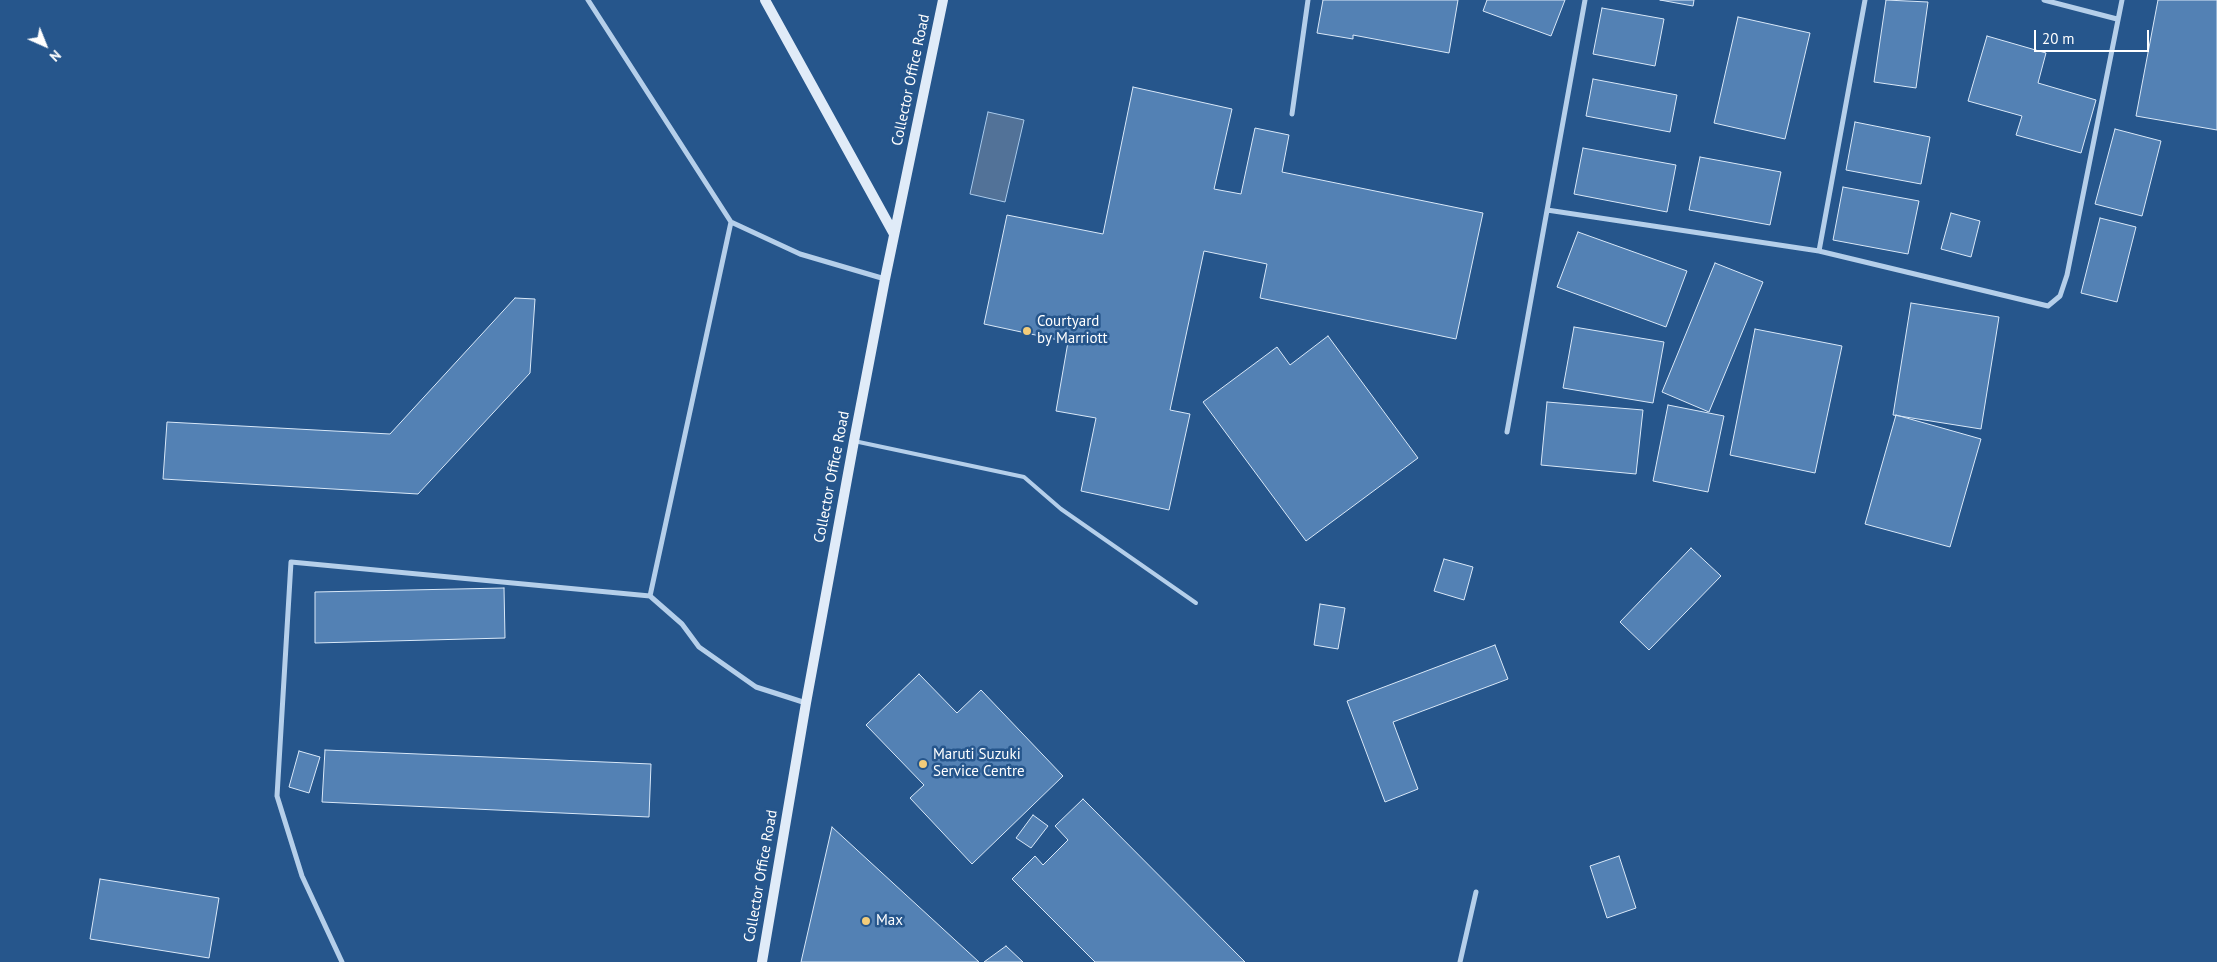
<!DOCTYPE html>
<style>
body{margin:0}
#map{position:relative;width:2217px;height:962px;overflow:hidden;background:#26568c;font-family:"PT Sans",sans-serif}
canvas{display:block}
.north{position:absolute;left:20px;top:20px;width:50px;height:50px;-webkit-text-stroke:4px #26568c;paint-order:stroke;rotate:136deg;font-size:14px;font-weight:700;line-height:20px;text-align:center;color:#fff}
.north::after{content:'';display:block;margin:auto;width:18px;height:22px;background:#fff;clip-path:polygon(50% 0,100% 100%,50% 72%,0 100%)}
.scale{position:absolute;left:2034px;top:30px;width:115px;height:22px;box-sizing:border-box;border:2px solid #fff;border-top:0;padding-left:6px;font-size:15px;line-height:18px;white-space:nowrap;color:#fff;-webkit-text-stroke:4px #26568c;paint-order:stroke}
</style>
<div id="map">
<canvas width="2217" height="962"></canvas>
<div class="north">N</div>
<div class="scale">20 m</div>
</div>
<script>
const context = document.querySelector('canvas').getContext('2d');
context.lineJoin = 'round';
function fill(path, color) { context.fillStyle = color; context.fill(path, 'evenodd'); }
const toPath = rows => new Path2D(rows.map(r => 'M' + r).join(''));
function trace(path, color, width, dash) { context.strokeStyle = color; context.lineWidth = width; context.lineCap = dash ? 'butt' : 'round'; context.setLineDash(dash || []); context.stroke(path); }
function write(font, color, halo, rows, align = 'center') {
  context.font = font + ' "PT Sans",sans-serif'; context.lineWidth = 5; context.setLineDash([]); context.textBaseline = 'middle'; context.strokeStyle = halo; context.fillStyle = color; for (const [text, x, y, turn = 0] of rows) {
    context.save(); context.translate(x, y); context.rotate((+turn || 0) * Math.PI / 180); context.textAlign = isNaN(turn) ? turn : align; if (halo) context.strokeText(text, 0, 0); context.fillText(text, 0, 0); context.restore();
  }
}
const water = toPath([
 [988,112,1024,120,1005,202,970,194,988,112]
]);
fill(water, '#527298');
trace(water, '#a9caeb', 1);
const building = toPath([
 [1323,0,1458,0,1449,53,1353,35,1353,39,1317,33,1323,0],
 [1487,0,1565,0,1551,36,1483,11,1487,0],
 [1660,0,1694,0,1693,6,1660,0],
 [1886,0,1928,2,1916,88,1874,82,1886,0],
 [2158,0,2217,0,2217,130,2136,116,2158,0],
 [1602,8,1664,19,1655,66,1593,54,1602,8],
 [1738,17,1810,33,1785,139,1714,123,1738,17],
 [1987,36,2046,53,2038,83,2096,100,2081,153,2016,135,2022,116,1968,101,1987,36],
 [1593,79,1677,95,1670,132,1586,116,1593,79],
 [1133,87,1232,109,1214,189,1241,194,1255,128,1289,135,1282,172,1483,213,1456,339,1260,298,1267,264,1204,251,1170,410,1190,414,1169,510,1081,491,1096,418,1056,411,1068,342,984,324,1007,215,1103,234,1133,87],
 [1855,122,1930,137,1921,184,1846,170,1855,122],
 [2115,129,2161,141,2142,216,2095,204,2115,129],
 [1583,148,1676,165,1667,212,1574,194,1583,148],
 [1700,157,1781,172,1770,225,1689,210,1700,157],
 [1843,187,1919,201,1908,254,1833,240,1843,187],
 [1951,213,1980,221,1971,257,1941,249,1951,213],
 [2100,218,2136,227,2117,302,2081,293,2100,218],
 [1578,232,1687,271,1666,327,1557,287,1578,232],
 [1715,263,1763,282,1709,412,1662,392,1715,263],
 [515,298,535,299,530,373,418,494,163,479,167,422,390,434,515,298],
 [1911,303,1999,317,1981,429,1893,415,1911,303],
 [1574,327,1664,342,1653,403,1563,388,1574,327],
 [1755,329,1842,346,1815,473,1730,455,1755,329],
 [1328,336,1418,458,1306,541,1203,402,1277,347,1290,365,1328,336],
 [1547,402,1643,410,1636,474,1541,465,1547,402],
 [1668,405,1724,416,1708,492,1653,481,1668,405],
 [1896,415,1981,439,1950,547,1865,524,1896,415],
 [1691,548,1721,576,1649,650,1620,622,1691,548],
 [1444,559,1473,567,1464,600,1434,591,1444,559],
 [504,588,505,638,315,643,315,592,504,588],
 [1320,604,1345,608,1338,649,1314,645,1320,604],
 [1495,645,1508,679,1393,722,1418,789,1385,802,1347,701,1495,645],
 [919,674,957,713,981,690,1063,776,972,864,910,798,924,785,866,725,919,674],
 [325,750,651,764,649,817,322,802,325,750],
 [299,751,320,757,309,793,289,787,299,751],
 [1083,799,1245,962,1095,962,1012,879,1035,856,1043,865,1068,840,1055,826,1083,799],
 [1033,815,1048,826,1031,848,1016,838,1033,815],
 [832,827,979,962,801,962,832,827],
 [1619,856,1636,908,1607,918,1590,866,1619,856],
 [100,879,219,898,209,958,90,939,100,879],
 [1006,946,1023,962,984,962,1006,946]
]);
fill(building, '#5381b4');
trace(building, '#d9e8f8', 1);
trace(toPath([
 [854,441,1024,477,1061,509,1196,603]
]), '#b5cfea', 4);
trace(toPath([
 [588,0,731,222,800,254,885,279],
 [2044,0,2117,19],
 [1292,114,1308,0],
 [1547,210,1819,251,2048,306,2060,296,2067,275,2122,0],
 [1819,251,1865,0],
 [1507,432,1585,0],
 [650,596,682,624,699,647,756,687,806,703],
 [342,962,302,876,277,796,291,562,650,596,731,222],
 [1460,962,1476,892]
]), '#b5cfea', 5);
trace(toPath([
 [765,0,894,234],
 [762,962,806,703,854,441,885,279,943,0]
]), '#e0ebf8', 10);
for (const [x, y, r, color] of [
 [1027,331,5,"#f3cc7a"],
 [923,764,5,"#f3cc7a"],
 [866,921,5,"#f3cc7a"]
]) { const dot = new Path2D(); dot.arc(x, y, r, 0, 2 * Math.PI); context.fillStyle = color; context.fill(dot); trace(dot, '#26568c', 2); }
write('15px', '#fff', '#26568c', [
 ["Collector Office Road",911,80,-78],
 ["Collector Office Road",832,477,-79],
 ["Collector Office Road",761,876,-80]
]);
write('15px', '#fff', '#26568c', [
 ["Courtyard",1037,322],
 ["by Marriott",1037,339],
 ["Maruti Suzuki",933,755],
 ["Service Centre",933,772],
 ["Max",876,921]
], 'left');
</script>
